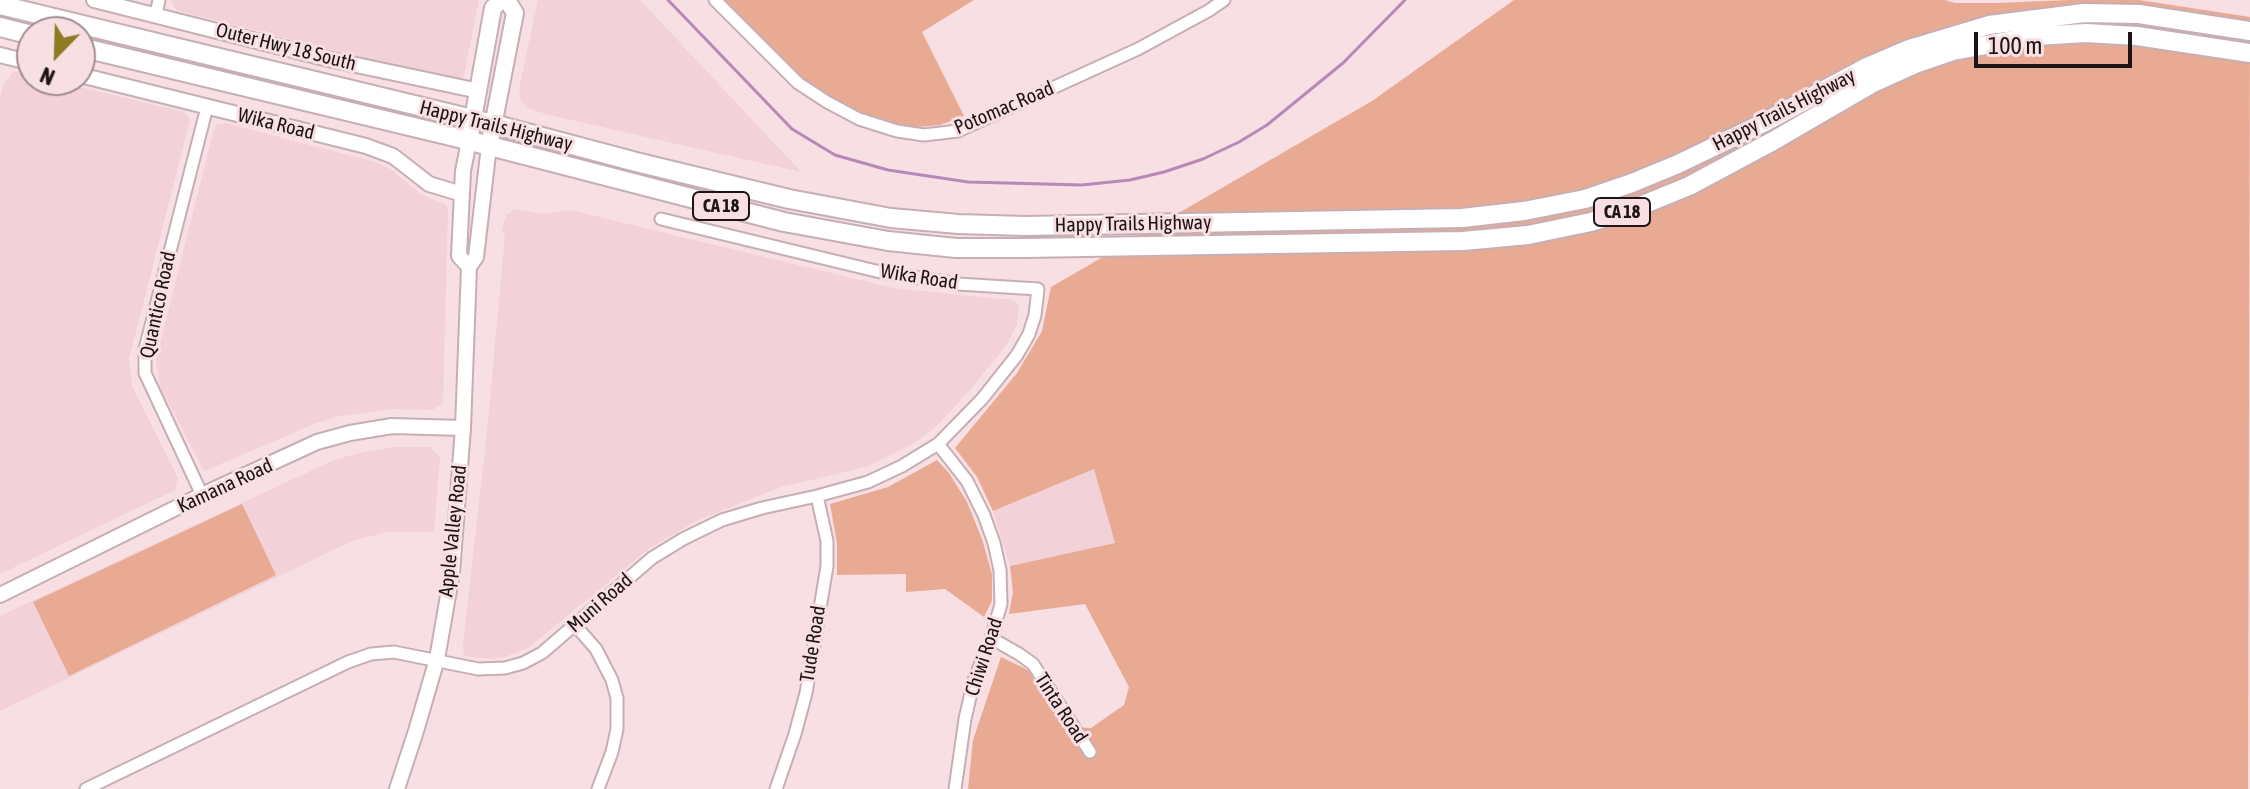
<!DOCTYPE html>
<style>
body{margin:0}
#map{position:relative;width:2250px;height:789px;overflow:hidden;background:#f7dfe4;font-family:"Asap Condensed",sans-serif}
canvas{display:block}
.north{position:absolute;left:16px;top:16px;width:80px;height:80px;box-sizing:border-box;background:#f7dfe4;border:2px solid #a08e92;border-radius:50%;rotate:203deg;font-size:22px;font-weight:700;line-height:32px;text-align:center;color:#1d1416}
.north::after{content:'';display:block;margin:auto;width:28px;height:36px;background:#8e7c23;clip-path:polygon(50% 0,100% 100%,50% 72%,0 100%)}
.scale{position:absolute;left:1974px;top:32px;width:158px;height:36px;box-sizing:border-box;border:4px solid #1d1416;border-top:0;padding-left:10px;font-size:24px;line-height:28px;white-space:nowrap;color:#1d1416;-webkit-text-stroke:6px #f7dfe4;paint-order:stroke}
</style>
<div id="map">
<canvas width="2250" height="789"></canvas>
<div class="north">N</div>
<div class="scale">100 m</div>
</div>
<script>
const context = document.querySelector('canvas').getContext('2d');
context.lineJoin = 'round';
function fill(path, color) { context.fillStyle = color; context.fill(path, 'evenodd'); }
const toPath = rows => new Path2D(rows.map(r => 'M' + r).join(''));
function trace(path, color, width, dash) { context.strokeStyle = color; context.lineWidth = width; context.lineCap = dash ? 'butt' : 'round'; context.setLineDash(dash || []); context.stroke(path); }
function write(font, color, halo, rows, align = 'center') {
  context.font = font + ' "Asap Condensed",sans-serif'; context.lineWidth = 6; context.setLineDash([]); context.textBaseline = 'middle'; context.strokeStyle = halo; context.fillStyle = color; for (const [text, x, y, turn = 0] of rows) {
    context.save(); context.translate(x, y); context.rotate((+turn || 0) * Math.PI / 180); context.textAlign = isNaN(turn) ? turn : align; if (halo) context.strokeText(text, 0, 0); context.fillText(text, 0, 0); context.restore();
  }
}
fill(toPath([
 [171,0,479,0,464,75,461,79,455,81,179,11,174,7],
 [538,0,640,0,801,172,549,115,527,108,521,101,519,89],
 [14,71,32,76,32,80,50,80,184,112,190,120,129,359,132,386,178,478,175,490,0,574,0,99,4,84],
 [225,123,375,162,392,170,422,195,445,204,448,208,443,403,432,410,395,409,339,416,314,424,204,471,160,387,156,360,214,129,217,124],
 [516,209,543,214,570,210,893,288,1012,300,1019,305,1017,325,1005,347,970,390,938,425,914,443,866,467,781,487,696,521,650,548,528,648,505,657,492,659,464,656,463,644,486,442,505,236,502,231,506,215],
 [395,447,430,447,440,457,434,532,388,532,354,540,0,711,0,616,334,460,360,453],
 [1094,469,1115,543,1010,566,993,511]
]), '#f2d1d8');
fill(toPath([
 [722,0,974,0,922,32,964,116,940,125,918,127,896,124,870,116,841,103,809,84,787,67],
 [1514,0,1945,0,1955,3,1998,3,2069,0,2139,0,2250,17,2248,789,968,789,973,740,1001,657,1028,670,1064,727,1091,728,1124,705,1129,687,1085,604,1009,614,1013,592,1010,566,1115,543,1094,469,993,511,977,477,955,448,1017,373,1042,331,1051,287,1372,101],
 [937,460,949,473,967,502,982,539,992,574,992,601,984,617,945,589,906,592,906,574,837,575,837,543,830,504,888,487],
 [242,504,276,575,69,676,33,602]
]), '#e9aa93');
trace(toPath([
 [668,0,792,129,835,155,888,170,968,182,1082,185,1130,180,1164,172,1203,159,1239,142,1267,125,1343,63,1405,0]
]), '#b788b8', 3);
const minor = toPath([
 [715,0,798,83,827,102,859,119,897,131,924,135,958,131,1138,49,1208,11,1224,0],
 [156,14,159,0],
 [938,444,967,481,984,515,994,543,1000,570,1001,604,991,638,974,680,965,719,955,789],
 [202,495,145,373,145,349,207,107],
 [575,625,596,649,612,680,617,698,617,729,612,752,598,789],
 [991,638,1019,654,1033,664,1090,752],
 [86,789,348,662,371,654,394,652,478,669,505,668,523,663,542,653,652,558,683,539,722,520,762,508,817,496,868,482,902,466,938,444,982,399,1017,355,1029,334,1035,315,1038,289,958,284,876,271,661,219],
 [776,789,795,734,806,693,827,566,827,541,817,496]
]);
const tertiary = toPath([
 [94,0,328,59,479,91],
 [0,55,32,63],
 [80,75,366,146,393,156,429,184,462,194],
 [469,267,459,256,463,171,469,141],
 [0,595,202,495,317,442,350,433,392,426,463,428],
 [397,789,416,731,437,659,452,573,463,428,469,267,476,257,489,146]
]);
const secondary = toPath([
 [469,141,493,8,501,0],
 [489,146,515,13,507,0]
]);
const primary = toPath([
 [0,5,493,124,636,162,789,199,891,218,958,224,1025,226,1462,218,1524,211,1585,199,1632,183,1678,164,1761,124,1867,67,1909,49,1989,25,2084,13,2139,14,2250,31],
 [0,27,32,35],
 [80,47,455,137,784,222,888,241,956,248,1024,248,1463,241,1528,235,1591,222,1640,206,1689,186,1773,141,1873,83,1915,64,1953,51,2036,36,2086,33,2137,36,2250,53]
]);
trace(minor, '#c6afb4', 15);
trace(tertiary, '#c6afb4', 18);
trace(secondary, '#c6afb4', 20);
trace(primary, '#c6afb4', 22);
trace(minor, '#fff', 11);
trace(tertiary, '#fff', 14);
trace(secondary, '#fff', 16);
trace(primary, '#fff', 18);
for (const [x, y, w] of [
 [721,206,56],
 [1622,212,56]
]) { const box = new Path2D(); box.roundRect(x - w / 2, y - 14, w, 28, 6); context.fillStyle = '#f7dfe4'; context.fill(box); trace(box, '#1d1416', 2); }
write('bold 18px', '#1d1416', null, [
 ["CA 18",721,206],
 ["CA 18",1622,212]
]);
write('20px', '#1d1416', '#f7dfe4', [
 ["Outer Hwy 18 South",286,47,14],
 ["Potomac Road",1004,108,-23],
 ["Happy Trails Highway",1784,110,-27],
 ["Wika Road",276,124,14],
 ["Happy Trails Highway",496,126,14],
 ["Happy Trails Highway",1133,224,-1],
 ["Wika Road",919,277,9],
 ["Quantico Road",158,305,-78],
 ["Kamana Road",225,486,-25],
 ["Apple Valley Road",453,531,-84],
 ["Muni Road",600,603,-41],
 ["Tude Road",813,644,-81],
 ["Chiwi Road",984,657,-72],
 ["Tinta Road",1061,708,57]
]);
</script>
